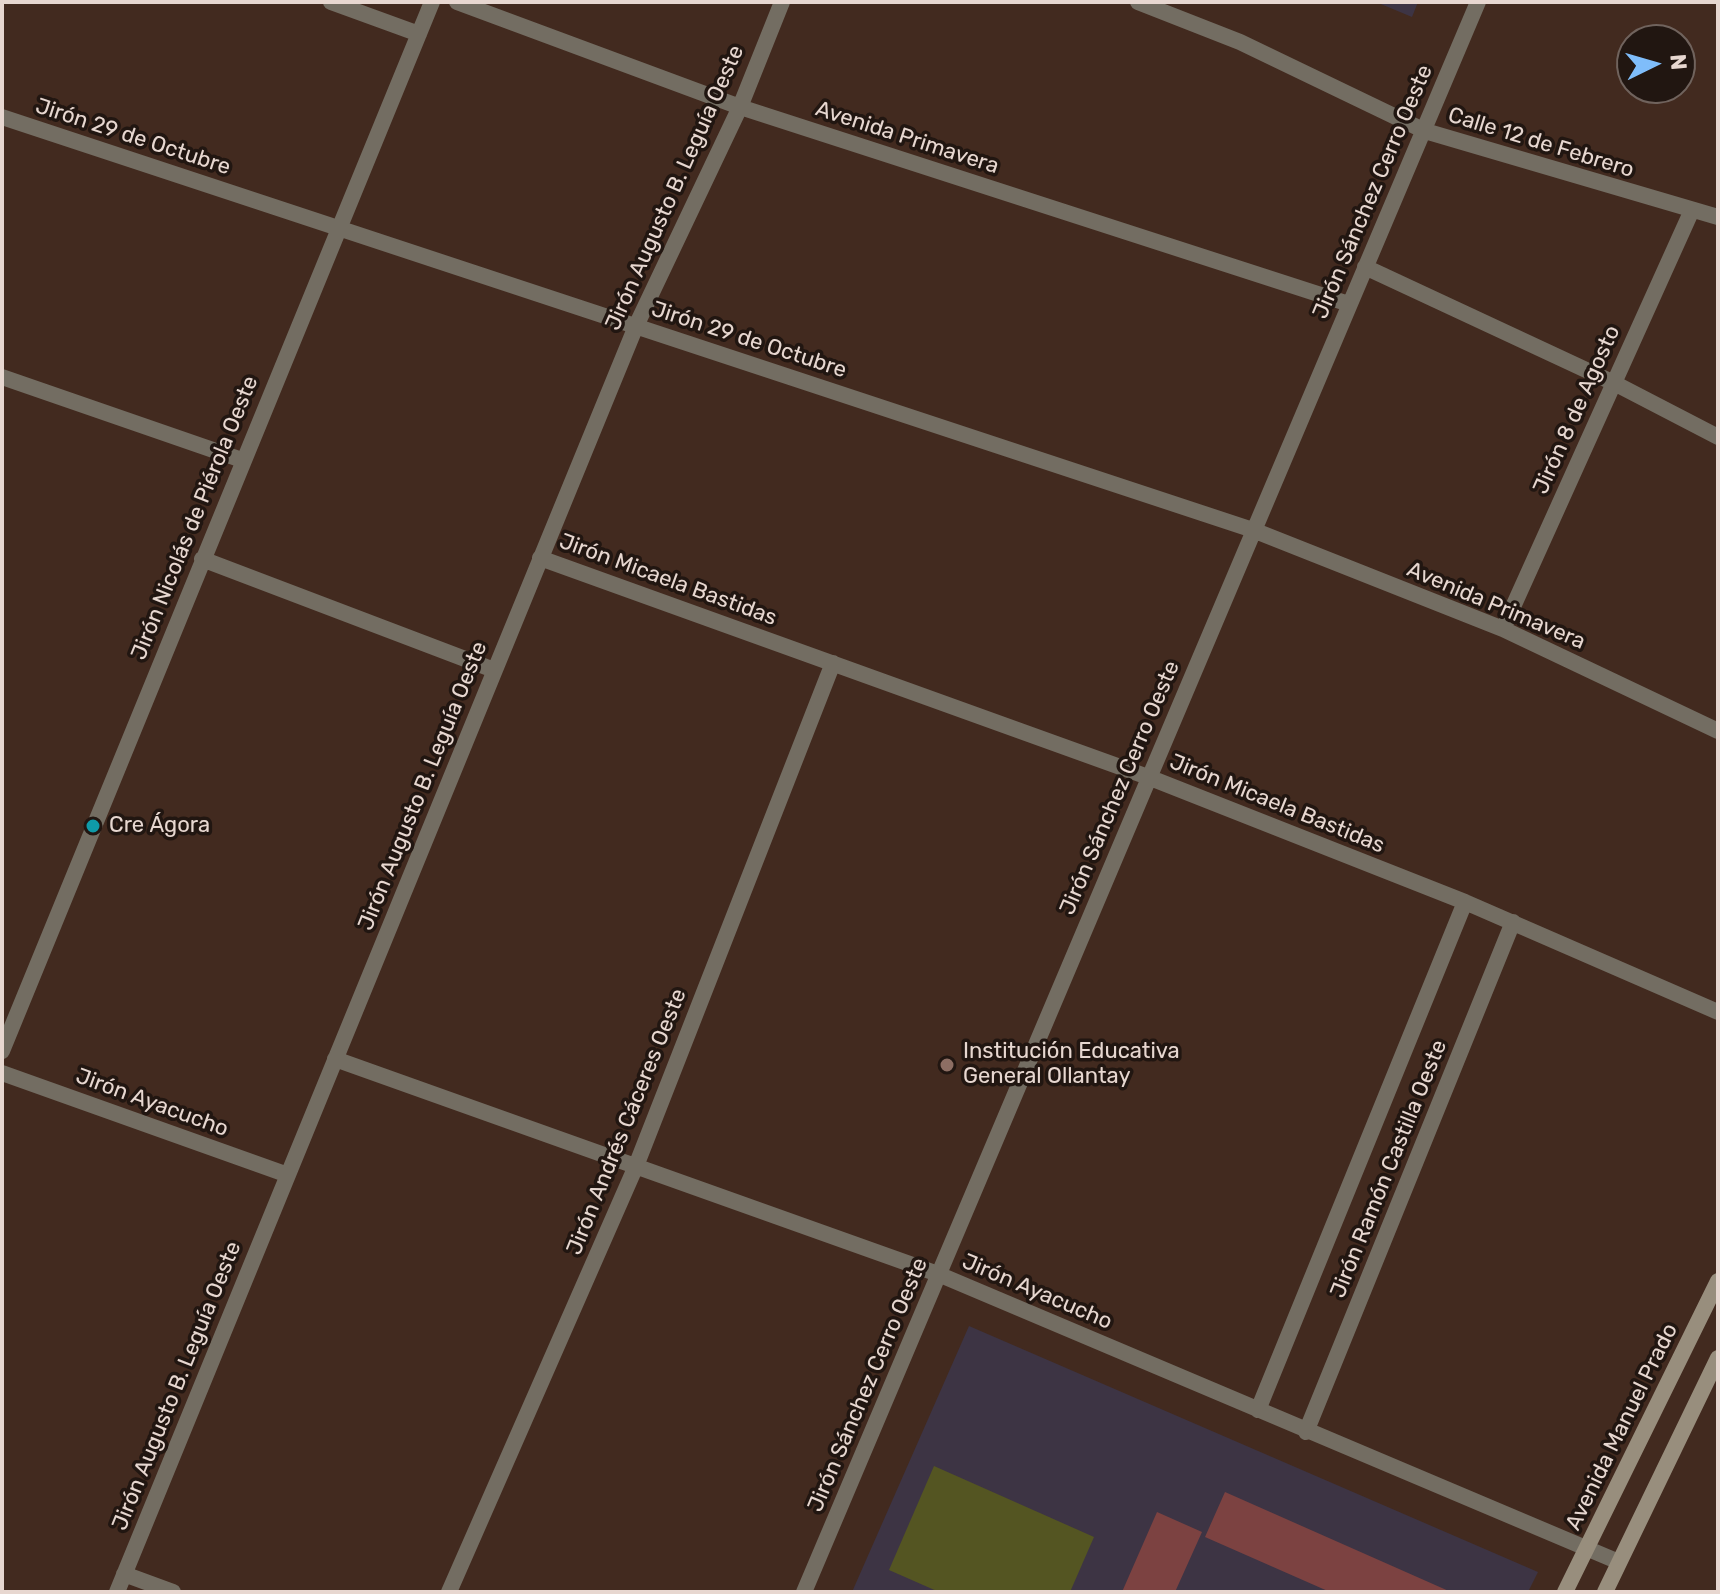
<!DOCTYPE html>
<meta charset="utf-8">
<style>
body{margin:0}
#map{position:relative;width:1720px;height:1594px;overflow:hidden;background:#422a1f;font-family:Rubik,sans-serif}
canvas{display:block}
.frame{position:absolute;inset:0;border:4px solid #e7d7d0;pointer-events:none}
.north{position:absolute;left:1616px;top:24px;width:80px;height:80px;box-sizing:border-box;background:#211611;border:2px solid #70635d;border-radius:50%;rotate:85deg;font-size:22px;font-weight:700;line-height:32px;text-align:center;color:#e7d7d0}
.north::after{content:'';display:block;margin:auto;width:28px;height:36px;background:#7fbdfa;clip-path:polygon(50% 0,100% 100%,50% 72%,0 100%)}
</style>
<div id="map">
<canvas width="1720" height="1594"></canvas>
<div class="frame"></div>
<div class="north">N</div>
</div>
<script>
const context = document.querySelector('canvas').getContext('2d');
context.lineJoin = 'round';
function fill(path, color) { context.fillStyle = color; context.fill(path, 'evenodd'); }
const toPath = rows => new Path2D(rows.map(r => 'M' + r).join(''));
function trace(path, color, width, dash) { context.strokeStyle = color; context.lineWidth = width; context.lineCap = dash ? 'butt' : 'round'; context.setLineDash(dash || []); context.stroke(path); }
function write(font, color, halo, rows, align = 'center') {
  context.font = font + ' Rubik,sans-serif'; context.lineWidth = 7; context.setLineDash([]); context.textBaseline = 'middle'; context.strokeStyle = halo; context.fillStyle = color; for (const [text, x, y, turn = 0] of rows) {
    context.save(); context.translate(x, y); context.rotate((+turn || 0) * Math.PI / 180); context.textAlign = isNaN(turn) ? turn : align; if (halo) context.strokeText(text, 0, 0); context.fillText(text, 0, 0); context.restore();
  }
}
fill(toPath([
 [1376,2,1418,2,1412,17],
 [969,1326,1538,1572,1528,1592,852,1592]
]), '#3d3444');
fill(toPath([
 [934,1466,1094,1537,1070,1592,939,1592,889,1570]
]), '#545522');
fill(toPath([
 [1225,1492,1451,1592,1330,1592,1205,1537],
 [1157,1512,1202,1532,1175,1592,1122,1592]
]), '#7c4241');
trace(toPath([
 [331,2,419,34],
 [457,2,740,107,1349,304],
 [1138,2,1240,42,1425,131,1718,217],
 [2,117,1253,530,1503,629,1718,731],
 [1365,267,1614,383,1718,437],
 [2,377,242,460],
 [540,558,1148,777,1465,902,1718,1012],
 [202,559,494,670],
 [1503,629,1692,210],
 [2,1051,432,2],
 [335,1059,938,1274,1619,1562],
 [2,1073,288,1175],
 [1258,1410,1465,902],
 [1306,1432,1513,922],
 [124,1574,173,1592],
 [117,1592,636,326,740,107,782,2],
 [449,1592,636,1166,833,663],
 [804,1592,1478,2]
]), '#736d62', 16);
trace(toPath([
 [1565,1592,1718,1281],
 [1605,1592,1718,1358]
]), '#988e7d', 16);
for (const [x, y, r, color] of [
 [93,826,8,"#0f9aa8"],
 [947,1065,8,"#8d6e63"]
]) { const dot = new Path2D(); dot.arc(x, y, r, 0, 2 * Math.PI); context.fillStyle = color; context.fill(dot); trace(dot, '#211611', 3); }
write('22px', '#e7d7d0', '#211611', [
 ["Jirón 29 de Octubre",133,137,18],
 ["Avenida Primavera",907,138,18],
 ["Calle 12 de Febrero",1541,143,17],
 ["Jirón Augusto B. Leguía Oeste",675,188,-66],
 ["Jirón Sánchez Cerro Oeste",1373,192,-67],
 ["Jirón 29 de Octubre",749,340,18],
 ["Jirón 8 de Agosto",1577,410,-66],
 ["Jirón Nicolás de Piérola Oeste",195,518,-68],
 ["Jirón Micaela Bastidas",668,580,20],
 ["Avenida Primavera",1496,606,23],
 ["Jirón Augusto B. Leguía Oeste",423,786,-68],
 ["Jirón Sánchez Cerro Oeste",1120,788,-67],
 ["Jirón Micaela Bastidas",1277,804,22],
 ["Jirón Ayacucho",152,1103,20],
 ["Jirón Andrés Cáceres Oeste",627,1122,-68],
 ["Jirón Ramón Castilla Oeste",1389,1169,-68],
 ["Jirón Ayacucho",1037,1292,23],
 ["Jirón Sánchez Cerro Oeste",868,1385,-67],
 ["Jirón Augusto B. Leguía Oeste",177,1386,-68],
 ["Avenida Manuel Prado",1622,1427,-64]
]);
write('22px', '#e7d7d0', '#211611', [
 ["Cre Ágora",109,826],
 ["Institución Educativa",963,1052],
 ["General Ollantay",963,1077]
], 'left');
</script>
